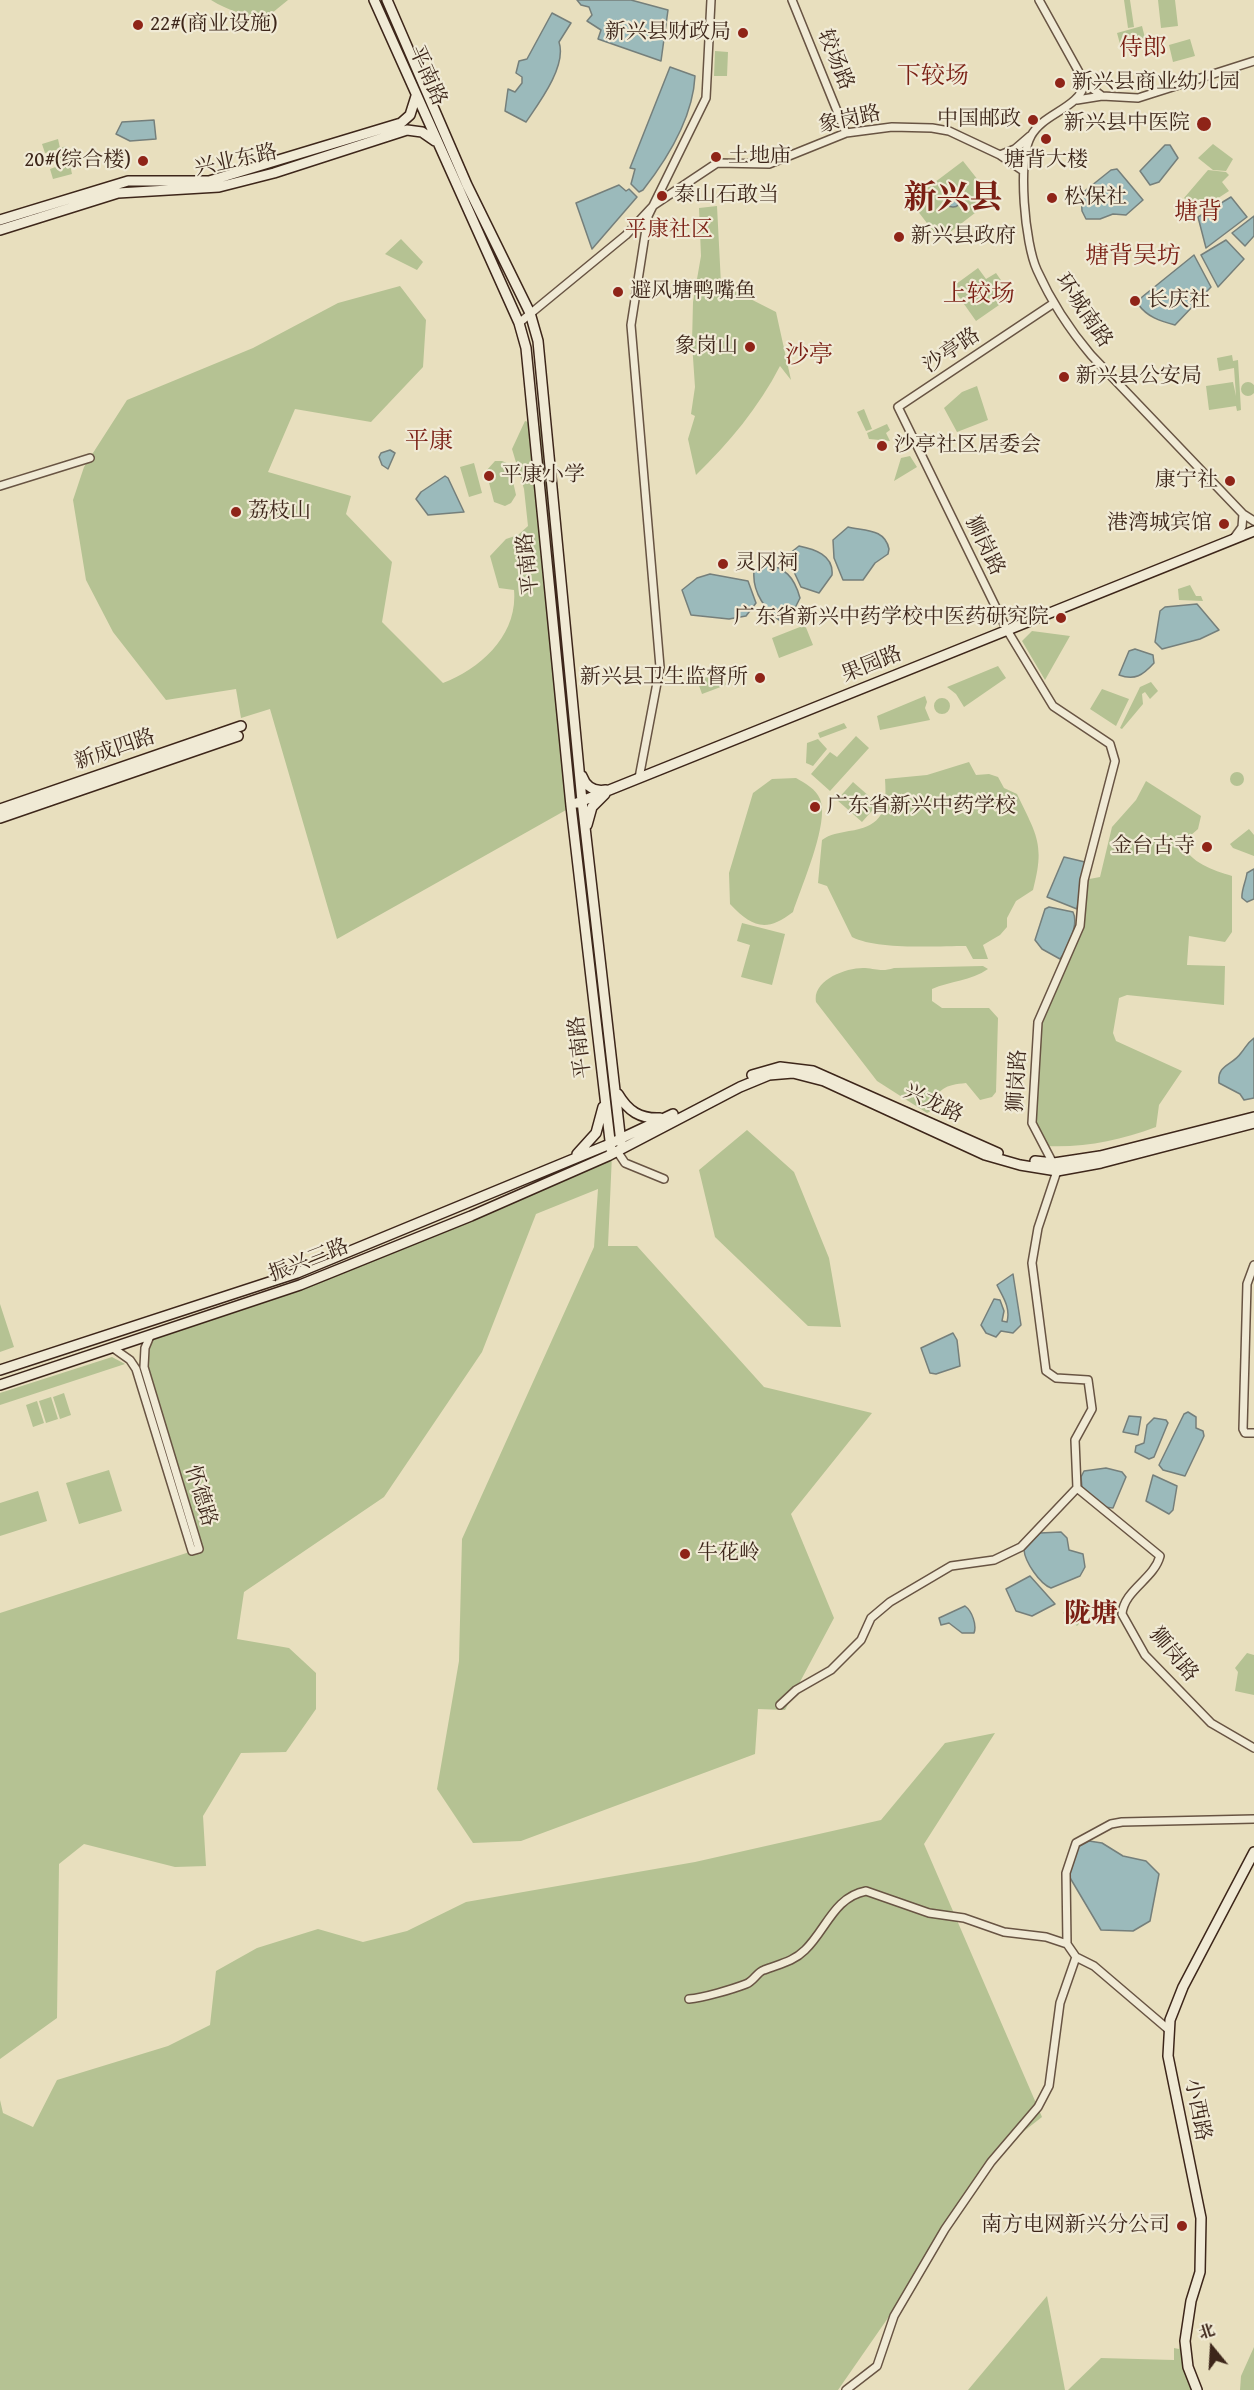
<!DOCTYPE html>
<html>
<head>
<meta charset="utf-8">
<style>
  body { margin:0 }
  #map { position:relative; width:1254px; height:2390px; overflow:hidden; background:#e8dfbe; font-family:"Gentium Book Plus","Noto Serif SC",serif }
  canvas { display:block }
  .north { position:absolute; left:1182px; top:2318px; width:60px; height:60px; -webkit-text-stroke:4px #f0ead5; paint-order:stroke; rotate:342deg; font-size:16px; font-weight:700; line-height:24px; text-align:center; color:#3d261a }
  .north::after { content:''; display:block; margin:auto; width:21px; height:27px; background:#3d261a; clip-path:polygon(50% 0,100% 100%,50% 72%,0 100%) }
</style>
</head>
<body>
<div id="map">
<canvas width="1254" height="2390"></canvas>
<div class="north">北</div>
</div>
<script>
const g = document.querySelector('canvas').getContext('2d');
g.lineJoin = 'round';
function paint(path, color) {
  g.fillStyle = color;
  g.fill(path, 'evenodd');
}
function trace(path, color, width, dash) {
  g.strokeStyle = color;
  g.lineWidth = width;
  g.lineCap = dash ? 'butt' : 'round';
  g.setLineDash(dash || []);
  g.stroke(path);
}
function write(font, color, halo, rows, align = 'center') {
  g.font = font + ' "Gentium Book Plus","Noto Serif SC",serif';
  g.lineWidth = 4.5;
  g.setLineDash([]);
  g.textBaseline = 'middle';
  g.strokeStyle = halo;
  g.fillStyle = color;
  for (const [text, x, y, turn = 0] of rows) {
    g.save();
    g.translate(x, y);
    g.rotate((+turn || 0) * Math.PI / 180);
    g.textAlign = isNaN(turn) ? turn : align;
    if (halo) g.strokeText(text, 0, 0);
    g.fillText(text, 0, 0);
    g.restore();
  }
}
const green = new Path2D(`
  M 211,0 L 288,0 L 261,22 C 244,13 228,11 211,0 Z
  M 1124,0 L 1130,0 L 1134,27 L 1128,28 Z
  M 1158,0 L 1175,0 L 1178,26 L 1161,28 Z
  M 1142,26 L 1145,38 L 1120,44 L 1117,33 Z
  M 1190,39 L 1195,56 L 1173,62 L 1169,45 Z
  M 715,51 L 728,52 L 727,76 L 714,76 Z
  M 58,139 L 60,148 L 66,146 L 72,174 L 53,179 L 50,169 L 61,165 L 56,150 L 45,153 L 42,144 Z
  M 1213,144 L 1233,159 L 1226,171 L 1213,170 L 1198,158 Z
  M 963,161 L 993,199 L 940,240 L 910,201 Z
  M 1208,170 L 1226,172 L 1229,175 L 1222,182 L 1229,191 L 1200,210 L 1184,198 Z
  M 717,206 L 721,284 L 776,312 L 791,380 L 780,366 C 759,407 729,443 696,475 L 688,439 L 695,416 L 691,414 L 695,387 L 692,343 L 693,302 L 701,256 L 699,208 Z
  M 401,239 L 423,262 L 417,270 L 385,254 Z
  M 978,268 L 986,279 L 996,273 L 1012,296 L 976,321 L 952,287 Z
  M 400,286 L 426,320 L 423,367 L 371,422 L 295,409 L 268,472 L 351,496 L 346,514 L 392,562 L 382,622 L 443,683 C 481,668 518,635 514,590 L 499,588 L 490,556 L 506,539 L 518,535 L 528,526 L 524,489 L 512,449 L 525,421 L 546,428 L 582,801 L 337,939 L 270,709 L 241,718 L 236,689 L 166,700 L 113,632 L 86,580 L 73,500 L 84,467 L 127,400 L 253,348 L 338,303 Z
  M 1232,355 L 1233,361 L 1238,360 L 1241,410 L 1237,411 L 1236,406 L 1209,410 L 1206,386 L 1233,382 L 1236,396 L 1234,368 L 1219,371 L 1217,358 Z
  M1241 389a7 7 0 1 1 14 0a7 7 0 1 1-14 0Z
  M 977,386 L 988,420 L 957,432 L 944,408 L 962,392 Z
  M 864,409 L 872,429 L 866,431 L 857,412 Z
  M 887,424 L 890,430 L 886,433 L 890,441 L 869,439 L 867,433 Z
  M 910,456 L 917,467 L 894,481 L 901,458 Z
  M 495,461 L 502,461 L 509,464 L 516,495 L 511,503 L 505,506 L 494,502 L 486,471 Z
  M 474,463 L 482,493 L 469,497 L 460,467 Z
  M 1190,585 L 1196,596 L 1201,596 L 1203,601 L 1179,600 L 1178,589 Z
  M 805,625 L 813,645 L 779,658 L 772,638 Z
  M 1032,631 L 1070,636 L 1045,680 L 1022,641 Z
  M 998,666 L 1006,678 L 964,707 L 956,694 L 947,687 Z
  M 721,671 L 726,685 L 702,694 L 697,680 Z
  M 1151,682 L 1158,691 L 1150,699 L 1145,692 L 1142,694 L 1143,704 L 1122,729 L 1120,728 L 1140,687 Z
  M 1102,689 L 1129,699 L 1116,726 L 1090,709 Z
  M 925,696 L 927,702 L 925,708 L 930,720 L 880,730 L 877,716 Z
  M934 706a8 8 0 1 1 16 0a8 8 0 1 1-16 0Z
  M 844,723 L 847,728 L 820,738 L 818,733 Z
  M 856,736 L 869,748 L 830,791 L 811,774 L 830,752 L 837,757 Z
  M 818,739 L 827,749 L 813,766 L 806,763 L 807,743 Z
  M 969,762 L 976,775 L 989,774 L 998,777 L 1004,788 L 1017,794 C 1037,836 1045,844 1033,890 L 1016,901 L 1007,918 L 1007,927 L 1000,935 L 983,945 L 988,959 L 973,959 L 966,946 C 936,946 877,950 852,937 L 827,886 L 818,883 L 822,840 C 830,834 839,833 849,831 C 884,826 887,809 885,779 L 927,775 Z
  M1230 779a7 7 0 1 1 14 0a7 7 0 1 1-14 0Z
  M 796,778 C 805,783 816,789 820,799 C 830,822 801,887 793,912 C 766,933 752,927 730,904 L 729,873 L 753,793 L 772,779 Z
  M 1146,781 L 1201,816 L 1198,829 L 1182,843 C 1190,863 1213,870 1232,876 L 1232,932 L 1225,942 L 1189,936 L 1187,965 L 1225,966 L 1224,1005 L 1127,995 L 1119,998 L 1113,1033 L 1116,1041 L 1182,1071 L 1159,1105 L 1156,1127 C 1118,1141 1084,1148 1044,1146 L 1032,1123 L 1038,1022 L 1080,926 L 1084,880 L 1100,877 L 1112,827 L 1136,800 Z
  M 853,782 L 878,804 L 862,822 L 837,800 Z
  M 1249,829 L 1254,835 L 1254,856 L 1233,848 L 1230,844 Z
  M 742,923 L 785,934 L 772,985 L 741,977 L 750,945 L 737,941 Z
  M 983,966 L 988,969 C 971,981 950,981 932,989 L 932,1001 L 942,1008 L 989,1008 L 998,1018 L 996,1092 L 992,1097 L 980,1100 L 966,1083 C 946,1085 936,1088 933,1110 L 927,1113 L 877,1081 L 816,1002 C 812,980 847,967 865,968 C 877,969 882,972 894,968 Z
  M 747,1130 L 794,1172 L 829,1258 L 841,1327 L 808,1326 L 715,1237 L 699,1170 Z
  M 612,1154 L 608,1246 L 637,1246 L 764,1387 L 872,1413 L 791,1514 L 834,1618 L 785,1710 L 758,1709 L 755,1754 L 521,1841 L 473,1843 L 437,1789 L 459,1661 L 462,1539 L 594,1247 L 598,1189 L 536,1214 L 482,1352 L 384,1497 L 244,1592 L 237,1639 L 289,1648 L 316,1673 L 316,1709 L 286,1752 L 241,1753 L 203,1816 L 206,1866 L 175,1867 L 84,1844 L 59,1864 L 57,2018 L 0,2059 L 0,1613 L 199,1549 L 144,1367 L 150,1336 L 311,1279 Z
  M 0,1304 L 14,1347 L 0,1352 Z
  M 112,1357 L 125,1364 L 0,1405 L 0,1393 Z
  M 64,1393 L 71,1415 L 60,1419 L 53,1397 Z
  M 51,1397 L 58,1419 L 46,1423 L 39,1401 Z
  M 37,1401 L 44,1423 L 33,1427 L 26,1405 Z
  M 109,1470 L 122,1511 L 79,1524 L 66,1483 Z
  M 38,1491 L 47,1521 L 0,1536 L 0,1503 Z
  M 1069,1606 L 1084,1618 L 1077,1626 L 1063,1613 Z
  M 1247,1653 L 1254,1655 L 1254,1695 L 1235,1691 L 1238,1672 L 1235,1668 Z
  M 995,1733 L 924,1844 L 1042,2117 L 1010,2142 L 838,2390 L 0,2390 L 0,2100 L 3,2113 L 33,2127 L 57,2080 L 168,2046 L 210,2025 L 216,1971 L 257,1948 L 318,1929 L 363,1942 L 407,1931 L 466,1902 L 695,1862 L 881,1820 L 945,1743 Z
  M 1047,2296 L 1065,2390 L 968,2390 Z
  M 1191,2301 L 1185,2341 L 1197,2390 L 1068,2390 L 1101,2358 L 1174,2360 L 1174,2348 L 1179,2349 Z
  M 1254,2347 L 1254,2390 L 1240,2390 L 1241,2376 Z`);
const water = new Path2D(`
  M 577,0 L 631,0 L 668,10 L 661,61 L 598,39 L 601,30 L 587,21 L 592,15 L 589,7 L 581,5 Z
  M 552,13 L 571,23 L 559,42 C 567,66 539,103 526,122 L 505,111 L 508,89 L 515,92 L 522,83 L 522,77 L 516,73 L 519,61 L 527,59 Z
  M 670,67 L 695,76 C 693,117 668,158 643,190 L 639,192 L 631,184 L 635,169 L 630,168 Z
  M 154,120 L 156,139 L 130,141 L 116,134 L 122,122 Z
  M 1165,145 L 1170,145 L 1178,158 L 1159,182 L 1150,185 L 1140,171 Z
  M 1117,169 L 1143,200 L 1126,215 L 1113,214 L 1100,219 L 1086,219 L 1082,211 L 1081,194 L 1111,170 Z
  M 619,185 L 626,191 L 629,189 L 637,197 L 592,249 L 576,203 Z
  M945 199a8 8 0 1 1 16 0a8 8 0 1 1-16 0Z
  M 1231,197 L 1247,217 L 1206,248 L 1198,217 Z
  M 1254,216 L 1254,236 L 1245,246 L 1232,233 Z
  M 1226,240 L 1244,259 L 1218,287 L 1201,255 Z
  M 1194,255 L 1211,287 L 1175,325 C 1160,321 1147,317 1138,304 L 1142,297 Z
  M 390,450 L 395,453 L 388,469 L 382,465 L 379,457 L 381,453 Z
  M 445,476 L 448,478 L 464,512 L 428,515 L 416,499 L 421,492 Z
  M 848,527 C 866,531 885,529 889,549 L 888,554 L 875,563 L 863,580 L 843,580 L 834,558 L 833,540 Z
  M 799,546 C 814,549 834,555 832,575 L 819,593 L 801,587 L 789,561 L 789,554 Z
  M 764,563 C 785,568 794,576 800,598 L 793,612 L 794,623 L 783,623 C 766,611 752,593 754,571 Z
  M 710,574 L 748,581 L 756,603 L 746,616 L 729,619 L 691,615 L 682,590 L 697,578 Z
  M 1197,604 L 1219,630 L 1200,639 L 1162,649 L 1155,642 L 1160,611 L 1165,607 Z
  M 1135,649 L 1153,655 L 1154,663 C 1143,675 1135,681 1119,675 L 1129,651 Z
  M 1064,857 L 1085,862 L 1077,909 L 1047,897 Z
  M 1254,869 L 1254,899 L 1247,902 L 1242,898 C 1241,891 1246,881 1247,873 Z
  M 1049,907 L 1073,912 C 1079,924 1068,949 1060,959 L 1042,949 L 1035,940 L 1045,909 Z
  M 1254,1038 L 1254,1098 L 1244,1100 L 1240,1094 L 1219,1083 C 1217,1064 1232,1066 1241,1053 C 1246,1047 1247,1043 1254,1038 Z
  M 1013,1274 L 1021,1325 L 1013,1333 L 1001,1331 L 996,1337 L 986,1333 L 981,1325 L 994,1299 L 1000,1300 L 1004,1311 L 1002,1321 L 1007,1322 C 1011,1307 1002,1296 997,1285 Z
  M 953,1333 L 957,1340 L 960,1366 L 936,1374 L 930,1373 L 921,1348 Z
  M 1188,1412 L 1196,1417 L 1196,1428 L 1203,1431 L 1204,1436 L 1185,1476 L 1163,1470 L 1159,1465 L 1184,1414 Z
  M 1129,1416 L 1141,1417 L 1138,1435 L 1123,1432 Z
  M 1154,1418 L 1166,1420 L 1168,1423 L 1154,1457 L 1149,1459 L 1135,1452 L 1136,1446 L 1144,1443 L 1147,1425 Z
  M 1106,1468 L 1122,1472 L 1126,1477 L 1113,1508 L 1104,1507 L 1082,1487 L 1081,1477 L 1084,1471 Z
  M 1153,1475 L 1177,1486 L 1173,1510 L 1169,1514 L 1146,1501 Z
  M 1061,1532 L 1067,1538 L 1069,1550 L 1083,1554 L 1085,1567 L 1080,1576 L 1051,1588 C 1040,1584 1025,1562 1024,1550 L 1040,1533 Z
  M 1030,1576 L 1055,1604 L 1032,1616 L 1016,1611 L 1006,1589 Z
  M 965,1606 C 972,1611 977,1625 974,1633 L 962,1633 L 949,1623 L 941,1625 L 939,1618 Z
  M 1089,1841 L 1102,1843 L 1123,1856 L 1146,1861 L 1159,1874 L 1150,1921 L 1133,1931 L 1101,1930 L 1069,1876 L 1074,1849 Z`);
const street = new Path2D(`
  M 792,0 L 846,133
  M 1039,0 L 1085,83 L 1102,96 L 1138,98 L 1254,61
  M 1085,83 C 1079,109 1043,113 1031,136 C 1017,161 1025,244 1037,270 C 1051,301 1069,329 1091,355 L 1243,514 L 1254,521
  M 1077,100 L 1102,96
  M 1000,155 L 1015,149 L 1030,136
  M 1054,303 L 898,407 L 1007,630 L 1053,706 L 1110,744 L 1115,761 L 1084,880 L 1080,926 L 1038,1022 L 1032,1123 L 1057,1171 L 1038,1228 L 1032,1263 L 1046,1371 L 1056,1378 L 1088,1380 L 1092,1409 L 1075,1440 L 1077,1488 L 1160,1556 C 1154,1579 1124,1590 1122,1614 L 1145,1655 L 1211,1723 L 1254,1748
  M 519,323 L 626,235 L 654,205 L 717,163 L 769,164 L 846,133 L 892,127 L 932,128 L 949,131 L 1000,155 L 1022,170
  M 0,486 L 90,458
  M 1234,538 L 1242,527 L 1243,514
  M 639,778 L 660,667 L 631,325 L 648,216 L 706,98 L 711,0
  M 617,1151 L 625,1163 L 664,1179
  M 1254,1265 L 1247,1284 L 1243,1429 L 1245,1433 L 1254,1433
  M 113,1348 L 130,1360 L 136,1369 L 192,1551 L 199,1549 L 144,1367 L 145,1348 L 150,1336
  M 780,1705 L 796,1690 L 831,1670 L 861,1640 L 871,1618 L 890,1602 L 951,1566 L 994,1560 L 1021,1547 L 1077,1488
  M 689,1999 C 703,1998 733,1989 746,1984 C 754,1981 757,1972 764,1970 C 779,1964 793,1962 805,1950 C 826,1930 834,1897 866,1891 L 929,1913 L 964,1918 L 1004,1932 L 1046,1937 L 1067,1944
  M 1169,2030 L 1094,1966 L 1076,1957 L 1067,1944 L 1066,1873 L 1076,1843 L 1111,1824 L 1122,1822 L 1254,1819
  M 846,2390 L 877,2366 L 894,2316 L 945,2229 L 991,2162 L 1038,2107 L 1049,2086 L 1060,2003 L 1076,1957`);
const secondary = new Path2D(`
  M 374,0 L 519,323 L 526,348 L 571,806 L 611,1149
  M 387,0 L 467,185 L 530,313 L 538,341 L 582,801 L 621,1143
  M 0,220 L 128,181 L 209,181 L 401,123 L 410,115 L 416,96
  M 0,230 L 118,193 L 219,187 L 274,173 L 407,130 L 422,132 L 435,141
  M 582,776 C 586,787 595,792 606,790
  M 577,803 L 1254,531
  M 0,809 L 241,726
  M 0,818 L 238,736
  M 587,825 L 592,807 L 605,794
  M 752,1075 L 780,1067 L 813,1071 L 998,1153
  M 618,1094 C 628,1111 640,1119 660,1118
  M 577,1154 L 596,1133 L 603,1107
  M 1035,1161 L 1054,1163 L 1100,1156 L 1254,1117
  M 0,1370 L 297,1273 L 605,1146 L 673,1114
  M 0,1385 L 300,1285 L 471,1216 L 608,1156 L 740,1087 L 769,1075 L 793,1073 L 824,1081 L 985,1155 L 1020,1165 L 1057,1171 L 1101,1163 L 1254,1123
  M 1197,2390 L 1188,2367 L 1185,2341 L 1191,2301 L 1200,2272 L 1201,2218 L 1168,2056 L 1170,2020 L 1183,1987 L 1254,1852`);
const markers = [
  [138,25,6,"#8f2418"],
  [743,33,6,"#8f2418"],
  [1060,83,6,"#8f2418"],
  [1033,120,6,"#8f2418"],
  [1204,124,8,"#8f2418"],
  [1046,139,6,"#8f2418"],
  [716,157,6,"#8f2418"],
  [143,161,6,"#8f2418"],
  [662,196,6,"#8f2418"],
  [1052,198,6,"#8f2418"],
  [899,237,6,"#8f2418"],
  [618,292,6,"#8f2418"],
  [1135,301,6,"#8f2418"],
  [750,347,6,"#8f2418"],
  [1064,377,6,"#8f2418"],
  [882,446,6,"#8f2418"],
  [489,476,6,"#8f2418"],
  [1230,481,6,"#8f2418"],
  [236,512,6,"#8f2418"],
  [1224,524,6,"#8f2418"],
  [723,564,6,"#8f2418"],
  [1061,618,6,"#8f2418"],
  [760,678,6,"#8f2418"],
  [815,807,6,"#8f2418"],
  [1207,847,6,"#8f2418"],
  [685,1554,6,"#8f2418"],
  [1182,2226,6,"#8f2418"]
];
const poiNames = [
  ["22#(商业设施)",150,25],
  ["新兴县财政局",731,33,"right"],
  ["新兴县商业幼儿园",1072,83],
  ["中国邮政",1021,120,"right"],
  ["新兴县中医院",1190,124,"right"],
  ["土地庙",728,157],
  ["20#(综合楼)",131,161,"right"],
  ["塘背大楼",1046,161,"center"],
  ["泰山石敢当",674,196],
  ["松保社",1064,198],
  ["新兴县政府",911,237],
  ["避风塘鸭嘴鱼",630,292],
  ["长庆社",1147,301],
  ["象岗山",738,347,"right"],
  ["新兴县公安局",1076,377],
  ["沙亭社区居委会",894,446],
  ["平康小学",501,476],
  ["康宁社",1218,481,"right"],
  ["荔枝山",248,512],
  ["港湾城宾馆",1212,524,"right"],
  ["灵冈祠",735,564],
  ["广东省新兴中药学校中医药研究院",1049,618,"right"],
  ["新兴县卫生监督所",748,678,"right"],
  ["广东省新兴中药学校",827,807],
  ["金台古寺",1195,847,"right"],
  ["牛花岭",697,1554],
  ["南方电网新兴分公司",1170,2226,"right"]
];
const streetNames = [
  ["较场路",835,60,68],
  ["平南路",427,76,66],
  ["象岗路",850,120,-12],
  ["兴业东路",236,161,-12],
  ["环城南路",1083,311,56],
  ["沙亭路",952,351,-34],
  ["狮岗路",984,546,64],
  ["平南路",529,564,-96],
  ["果园路",872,665,-22],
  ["新成四路",115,750,-19],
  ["平南路",581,1047,-97],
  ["狮岗路",1018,1081,-87],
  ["兴龙路",933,1104,25],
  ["振兴三路",309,1261,-21],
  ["怀德路",200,1496,73],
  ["狮岗路",1173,1655,50],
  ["小西路",1197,2110,79]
];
const neighbourhoodNames = [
  ["平康社区",669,230]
];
const quarterNames = [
  ["侍郎",1143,49],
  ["下较场",933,77],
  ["塘背",1198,213],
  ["塘背吴坊",1133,257],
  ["上较场",979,295],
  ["沙亭",809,356],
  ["平康",429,442]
];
const districtNames = [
  ["陇塘",1091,1615]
];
const townNames = [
  ["新兴县",953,200]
];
paint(green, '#b5c293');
paint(water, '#9bbabb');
trace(water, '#757f7b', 1.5);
trace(street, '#685443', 10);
trace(secondary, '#3d261a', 12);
trace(street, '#f0ead5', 7);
trace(secondary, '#f0ead5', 9);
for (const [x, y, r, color] of markers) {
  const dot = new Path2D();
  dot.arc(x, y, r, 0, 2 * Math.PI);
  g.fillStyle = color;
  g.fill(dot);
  trace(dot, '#f0ead5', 2);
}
write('21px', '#3d261a', '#f0ead5', poiNames, 'left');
write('21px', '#3d261a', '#f0ead5', streetNames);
write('22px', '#7a1f14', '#f0ead5', neighbourhoodNames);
write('24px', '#7a1f14', '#f0ead5', quarterNames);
write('bold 27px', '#7a1f14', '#f0ead5', districtNames);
write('bold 33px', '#7a1f14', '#f0ead5', townNames);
</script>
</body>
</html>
